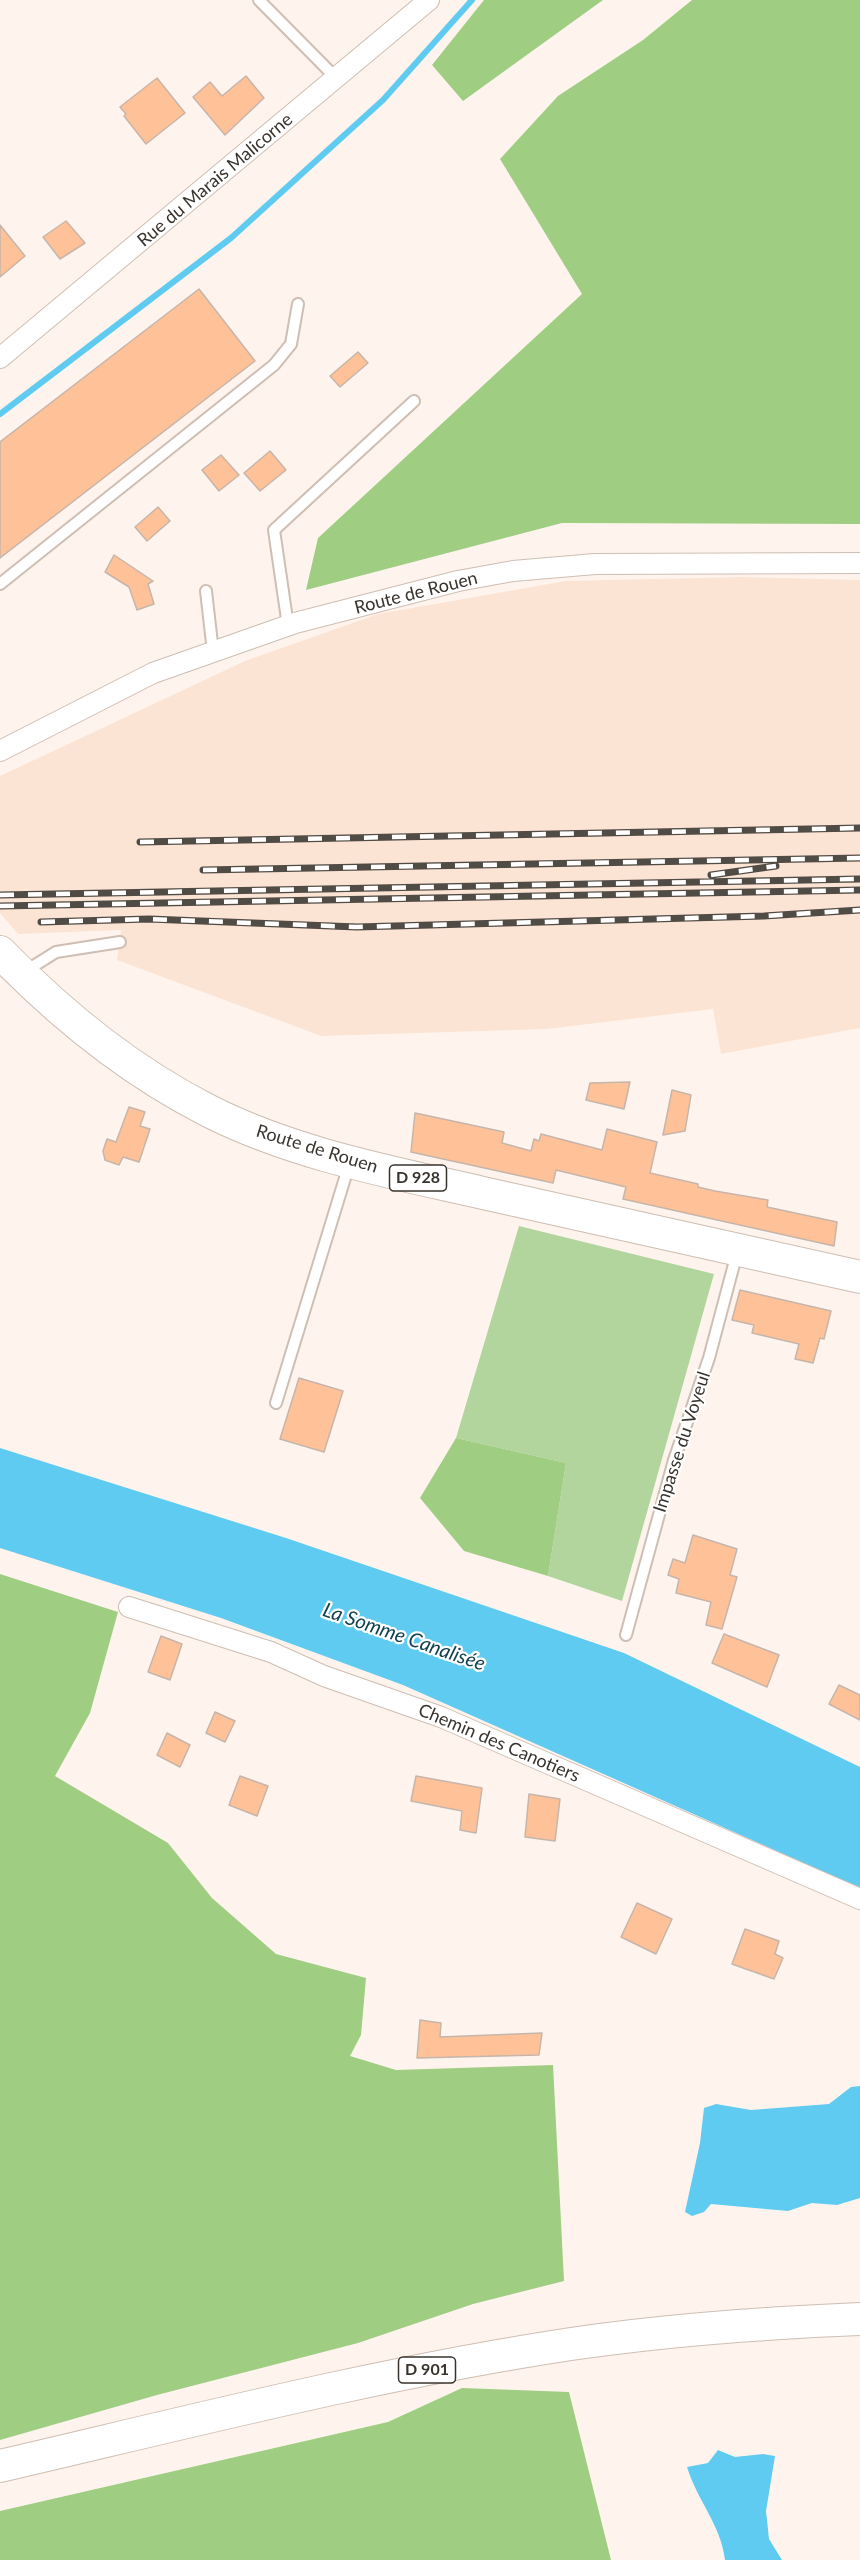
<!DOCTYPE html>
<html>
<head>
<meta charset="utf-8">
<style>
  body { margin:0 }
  canvas { display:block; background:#fef4ed }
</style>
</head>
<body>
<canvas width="860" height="2560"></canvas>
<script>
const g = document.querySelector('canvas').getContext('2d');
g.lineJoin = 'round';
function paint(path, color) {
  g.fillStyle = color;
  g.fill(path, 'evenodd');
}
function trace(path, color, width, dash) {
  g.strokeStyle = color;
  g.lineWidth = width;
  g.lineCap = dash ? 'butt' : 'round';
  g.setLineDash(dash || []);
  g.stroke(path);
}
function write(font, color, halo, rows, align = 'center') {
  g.font = font + ' Lato,sans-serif';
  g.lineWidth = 4.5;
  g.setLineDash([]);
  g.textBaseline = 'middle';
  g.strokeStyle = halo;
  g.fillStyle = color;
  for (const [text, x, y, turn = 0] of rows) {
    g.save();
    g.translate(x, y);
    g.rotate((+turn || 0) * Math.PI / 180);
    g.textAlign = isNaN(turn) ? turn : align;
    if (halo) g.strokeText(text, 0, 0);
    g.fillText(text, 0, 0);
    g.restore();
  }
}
const built = new Path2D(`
  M 743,577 L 860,580 L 860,1028 L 721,1054 L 713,1009 L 547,1029 L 321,1036 L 117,960 L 121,930 L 18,934 L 0,913 L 0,776 L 245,661 L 378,614 L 566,581 Z`);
const green = new Path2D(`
  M 519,1226 L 714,1274 L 622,1601 L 548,1576 L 566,1463 L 456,1438 Z`);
const forest = new Path2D(`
  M 484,0 L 603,0 L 463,101 L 432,65 Z
  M 692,0 L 860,0 L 860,524 L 562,523 L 306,590 L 318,538 L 582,294 L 500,159 L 558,96 L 643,40 Z
  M 456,1438 L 566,1463 L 548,1576 L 464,1551 L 420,1498 Z
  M 0,1574 L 118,1612 L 90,1713 L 55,1776 L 168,1843 L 212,1898 L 276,1954 L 366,1978 L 361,2035 L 350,2056 L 396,2070 L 553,2065 L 564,2281 L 473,2304 L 358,2343 L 157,2395 L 0,2440 Z
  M 462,2388 L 569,2392 L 611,2560 L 0,2560 L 0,2511 L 388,2422 Z`);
const water = new Path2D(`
  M 0,1448 L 286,1538 L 624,1653 L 860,1767 L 860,1888 L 403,1685 L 221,1618 L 0,1548 Z
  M 860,2086 L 860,2198 L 837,2205 L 812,2203 L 788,2211 L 711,2204 L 704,2212 L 692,2216 L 685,2212 L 700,2143 L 704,2108 L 716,2104 L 751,2110 L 829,2104 L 851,2087 Z
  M 718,2450 L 735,2457 L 763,2454 L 775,2456 L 766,2511 L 769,2539 L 782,2560 L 725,2560 C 721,2525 697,2500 687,2467 L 708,2463 Z`);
const stream = new Path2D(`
  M 0,414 L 231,238 L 383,100 L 472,0`);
const building = new Path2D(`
  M 246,76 L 264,98 L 225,135 L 193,97 L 210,82 L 222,96 Z
  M 157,78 L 185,113 L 146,144 L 124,116 L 126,114 L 120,107 Z
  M 66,221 L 85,243 L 60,259 L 43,237 Z
  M 0,225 L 25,256 L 0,277 Z
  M 199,289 L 255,361 L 0,558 L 0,442 Z
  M 358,352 L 368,363 L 340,387 L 330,376 Z
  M 270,451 L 286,470 L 260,491 L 244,473 Z
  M 221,455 L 239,475 L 219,491 L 202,470 Z
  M 158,507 L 170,521 L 147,541 L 135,527 Z
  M 114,555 L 153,581 L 148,584 L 154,604 L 137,610 L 129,587 L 105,572 Z
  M 630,1082 L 624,1109 L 586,1100 L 590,1083 Z
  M 672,1090 L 691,1095 L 685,1131 L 663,1135 Z
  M 129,1107 L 145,1112 L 140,1126 L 150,1129 L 139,1162 L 123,1157 L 119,1165 L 105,1160 L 103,1151 L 107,1139 L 116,1142 Z
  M 415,1113 L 504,1132 L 502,1143 L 531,1151 L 534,1139 L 539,1141 L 541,1134 L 602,1150 L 607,1129 L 657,1142 L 650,1173 L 698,1184 L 698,1187 L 715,1191 L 768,1200 L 767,1207 L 837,1222 L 834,1246 L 623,1199 L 626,1187 L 556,1170 L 553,1183 L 411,1152 Z
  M 740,1290 L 831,1311 L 824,1339 L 820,1338 L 813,1363 L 795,1359 L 799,1344 L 752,1333 L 754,1325 L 732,1320 Z
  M 299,1378 L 343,1391 L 324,1452 L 280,1439 Z
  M 693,1535 L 737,1549 L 730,1575 L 737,1577 L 722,1629 L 706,1625 L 711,1602 L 676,1593 L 679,1579 L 668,1575 L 673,1559 L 685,1563 Z
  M 724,1634 L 779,1655 L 767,1687 L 712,1663 Z
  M 161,1636 L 182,1644 L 170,1680 L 148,1672 Z
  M 839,1685 L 860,1695 L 860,1720 L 829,1704 Z
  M 215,1712 L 235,1721 L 225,1742 L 206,1733 Z
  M 167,1733 L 190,1745 L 180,1767 L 157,1755 Z
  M 240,1776 L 268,1786 L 257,1816 L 229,1805 Z
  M 416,1776 L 482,1788 L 476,1833 L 460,1830 L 462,1811 L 411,1801 Z
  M 529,1794 L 560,1799 L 555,1841 L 525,1837 Z
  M 637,1903 L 672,1919 L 656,1954 L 621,1937 Z
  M 745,1929 L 779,1941 L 775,1954 L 783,1958 L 774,1979 L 732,1964 Z
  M 420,2020 L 441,2023 L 440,2037 L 542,2033 L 539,2055 L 417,2058 Z`);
const service = new Path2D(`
  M 259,0 L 337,79
  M 0,584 L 274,365 L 291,344 L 298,304
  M 206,591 L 213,652
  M 288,626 L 274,530 L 414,401
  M 24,972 L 56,952 L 120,942
  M 276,1403 L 349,1165
  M 626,1635 L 674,1460 L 709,1358 L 737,1253`);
const minor = new Path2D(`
  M 0,358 L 429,0
  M 0,751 L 153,673 L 295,623 L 458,581 L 513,571 L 595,564 L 860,563
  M 129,1607 L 271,1652 L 324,1676 L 441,1717 L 860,1899`);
const primary = new Path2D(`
  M 0,952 C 62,1016 130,1071 209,1111 C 294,1154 391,1172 483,1193 C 609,1221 734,1249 860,1277
  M 0,2466 C 189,2422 379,2373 571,2344 C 667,2330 763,2323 860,2319`);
const rail = new Path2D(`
  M 140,842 L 860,828
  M 203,870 L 860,858
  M 711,875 L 776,866
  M 0,895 L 860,879
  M 0,906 L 860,890
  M 41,922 L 149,919 L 357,927 L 764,916 L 860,910`);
const shields = [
  [418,1178,57],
  [427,2370,57]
];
const shieldNames = [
  ["D 928",418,1178],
  ["D 901",427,2370]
];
const streetNames = [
  ["Rue du Marais Malicorne",215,180,-40],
  ["Route de Rouen",416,593,-14],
  ["Route de Rouen",317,1149,17],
  ["Impasse du Voyeul",682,1442,-72],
  ["Chemin des Canotiers",499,1743,23]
];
const waterNames = [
  ["La Somme Canalisée",404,1637,19]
];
paint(built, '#fce4d4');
paint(green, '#b1d59c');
paint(forest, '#9fcd82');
paint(water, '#5fcbf1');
trace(stream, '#5fcbf1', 6);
paint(building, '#ffc298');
trace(building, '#c6b5aa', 1.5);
trace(service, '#cebeb3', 14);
trace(minor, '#cebeb3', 22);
trace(primary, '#cebeb3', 34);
trace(service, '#fff', 10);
trace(minor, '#fff', 20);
trace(primary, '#fff', 32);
trace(rail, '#514b45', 7);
trace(rail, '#fff', 4.5, [14]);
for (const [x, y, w] of shields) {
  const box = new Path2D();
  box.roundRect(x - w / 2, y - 13, w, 26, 4.5);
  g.fillStyle = '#fff';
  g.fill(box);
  trace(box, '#39332e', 1.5);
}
write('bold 16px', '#39332e', null, shieldNames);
write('18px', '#39332e', '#fff', streetNames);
write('italic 20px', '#124252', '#fff', waterNames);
</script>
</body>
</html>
